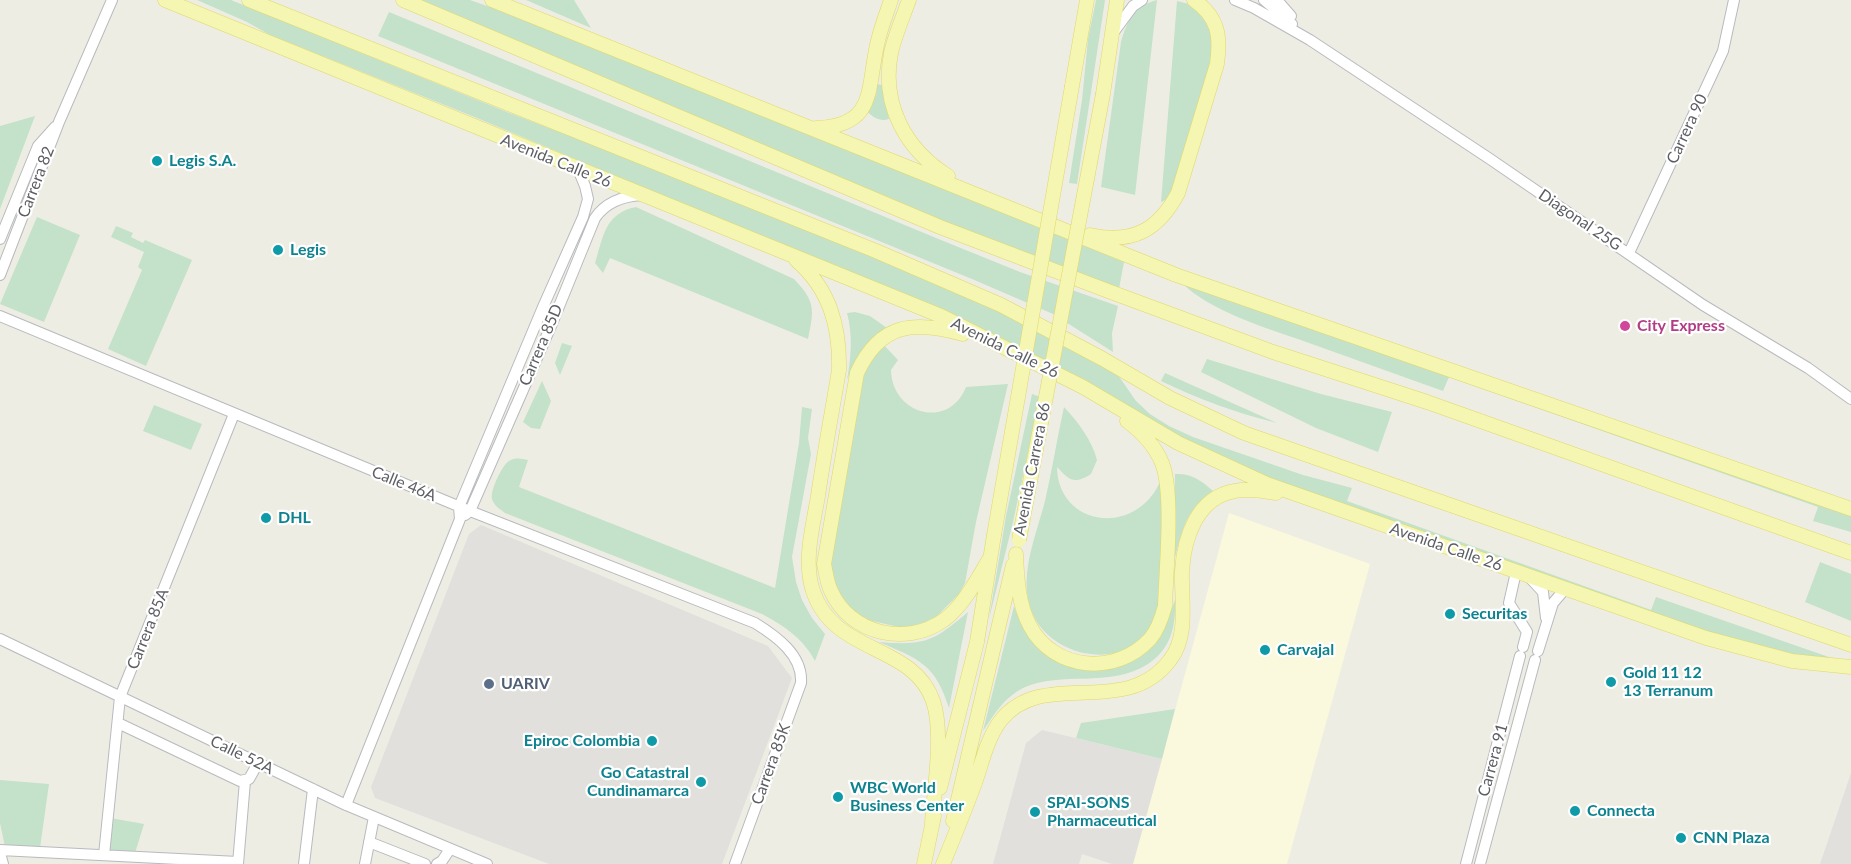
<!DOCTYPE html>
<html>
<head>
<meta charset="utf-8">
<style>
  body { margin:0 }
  canvas { display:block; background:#edede4 }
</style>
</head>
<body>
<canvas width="1851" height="864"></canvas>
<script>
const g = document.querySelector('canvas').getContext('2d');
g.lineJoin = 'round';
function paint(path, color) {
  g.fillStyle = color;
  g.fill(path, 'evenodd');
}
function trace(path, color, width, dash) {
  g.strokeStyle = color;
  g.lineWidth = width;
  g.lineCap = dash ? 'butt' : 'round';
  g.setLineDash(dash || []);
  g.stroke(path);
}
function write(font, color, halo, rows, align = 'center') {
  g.font = font + ' Lato,sans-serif';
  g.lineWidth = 4.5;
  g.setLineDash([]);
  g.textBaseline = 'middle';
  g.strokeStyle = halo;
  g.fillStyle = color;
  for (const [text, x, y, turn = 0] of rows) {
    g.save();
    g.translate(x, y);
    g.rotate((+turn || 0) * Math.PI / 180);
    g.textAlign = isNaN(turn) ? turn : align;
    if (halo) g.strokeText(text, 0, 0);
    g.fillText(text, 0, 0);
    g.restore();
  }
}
const commercial = new Path2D(`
  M 1229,513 L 1370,564 L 1287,864 L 1133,864 Z`);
const industrial = new Path2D(`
  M 481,525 L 768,646 L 792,678 L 722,864 L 549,864 L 375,798 L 371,787 L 469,534 Z
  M 1042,730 L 1162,759 L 1133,864 L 1112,864 L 1082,854 L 1079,864 L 993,864 L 1026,743 Z
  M 1851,773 L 1851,864 L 1820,864 Z`);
const green = new Path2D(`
  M 197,0 L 231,0 L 507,112 L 698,185 L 967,296 L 1021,320 L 1118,375 L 1136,401 L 1150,414 L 1169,426 L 1193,437 L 1303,475 L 1352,488 L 1347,501 L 1651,610 L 1656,597 L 1849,664 L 1790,655 L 1725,639 L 1267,479 L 1187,442 L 1079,377 L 970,324 L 477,118 L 270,35 L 247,22 Z
  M 416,0 L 470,0 L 544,26 L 1124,262 L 1119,289 L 1023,255 Z
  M 526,0 L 574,0 L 591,28 Z
  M 1096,0 L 1105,0 L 1077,184 L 1069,183 L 1082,100 L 1088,39 Z
  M 1157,0 L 1135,195 L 1101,187 L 1121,42 C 1127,21 1134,6 1157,0 Z
  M 1177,1 L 1193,5 L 1200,11 L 1212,31 L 1213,64 L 1170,198 L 1161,202 Z
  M 389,12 L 941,240 L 1020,272 L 1118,306 L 1112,333 L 1113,352 L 1053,314 L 972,279 L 378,36 Z
  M 877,84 L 882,85 L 889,119 C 881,122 873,118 867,111 L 876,95 Z
  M 35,116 L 0,209 L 0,126 Z
  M 636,207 L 794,279 C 816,302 814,310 808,339 L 610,258 L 603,273 L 595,263 C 603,237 605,213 636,207 Z
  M 37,217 L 80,235 L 44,322 L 0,304 Z
  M 116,226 L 133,233 L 131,237 L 143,243 L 145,240 L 192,260 L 146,366 L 108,349 L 142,270 L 138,267 L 144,252 L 111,237 Z
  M 1181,282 L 1851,513 L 1851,532 L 1813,521 L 1818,507 L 1449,377 L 1443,391 C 1398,375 1354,359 1309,343 C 1270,329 1210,312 1181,282 Z
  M 855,312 L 870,316 L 887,328 C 865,340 856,358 847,380 C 851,358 853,335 847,313 Z
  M 562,343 L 572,346 L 560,375 L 555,363 Z
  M 882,343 L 898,360 L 891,370 C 892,415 949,430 966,387 L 1008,384 L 976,522 L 965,583 L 959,594 L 936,617 L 918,625 L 903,628 L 868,620 L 847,606 L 834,587 L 829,557 L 859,379 Z
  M 1207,359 L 1321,394 L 1392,412 L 1378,452 L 1316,428 L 1201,372 Z
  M 1165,373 L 1277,423 C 1236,413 1198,399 1161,381 Z
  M 542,381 L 551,401 L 540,429 L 531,428 L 523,422 Z
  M 1032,394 L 1040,397 L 1013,522 L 989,619 L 1006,516 Z
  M 154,405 L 202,424 L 191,450 L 143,431 Z
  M 802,407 L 812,409 L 808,438 L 811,454 L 792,557 L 796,582 L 802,600 L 812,618 L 825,634 L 815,661 C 803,638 784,626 762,614 L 505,513 C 500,509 494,506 492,499 C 490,491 502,465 509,461 C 516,457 522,459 528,460 L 519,487 L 775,588 L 799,443 Z
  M 1064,407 C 1078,422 1092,440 1097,460 L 1091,474 C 1074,485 1069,480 1057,467 C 1058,526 1133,537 1159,484 L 1163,483 C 1163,511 1163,538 1162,565 C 1162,577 1164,591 1161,602 C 1159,610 1155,620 1150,627 C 1120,677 1037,654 1028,599 C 1022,567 1037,532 1045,501 C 1052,470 1057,439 1064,407 Z
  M 1175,474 C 1191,473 1201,480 1213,491 C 1185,511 1182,530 1174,562 Z
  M 1820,562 L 1851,574 L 1851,621 L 1805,602 Z
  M 1175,600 C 1176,626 1171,649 1148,664 C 1108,689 1063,670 1023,688 C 1005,697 994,714 983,731 L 1014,606 C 1028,644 1040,649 1074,667 L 1152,644 L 1164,630 Z
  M 968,612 L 949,708 C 935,664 919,659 879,642 C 925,646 934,641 968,612 Z
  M 1175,709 L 1162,759 L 1076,738 L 1081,723 Z
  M 0,780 L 49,784 L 40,848 L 5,847 L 0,823 Z
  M 105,817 L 144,824 L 135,853 L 101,851 Z`);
const minor = new Path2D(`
  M 1235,0 L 1254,8 L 1310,40 L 1490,159 L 1703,305 L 1808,368 L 1851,399
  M 1264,0 L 1292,24
  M 1277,0 L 1291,16
  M 1113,33 L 1133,6 L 1142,0
  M 0,239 L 38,146 L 55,127
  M 1629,253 L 1723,51 L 1734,0
  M 0,275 L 59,122 L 112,0
  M 0,316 L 470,511 L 755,623 C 776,636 803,655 801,683 L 735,864
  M 465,515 L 470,511 L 551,326 L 595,218 C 606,202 623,196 642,195
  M 1516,572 L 1509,603 L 1527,632 L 1523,647
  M 1531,579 L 1543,592 L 1546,618
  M 0,639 L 346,805 L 487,864
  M 1538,651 L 1553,603 L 1565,589
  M 118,723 L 240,781 L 249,779 L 258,763
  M 346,805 L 460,519 L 459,507 L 543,307 L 583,217 L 588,199 L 585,186 L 578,169
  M 369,842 L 425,864
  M 0,850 L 238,862
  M 0,853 L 3,864
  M 104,855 L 120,697 L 234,414
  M 238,864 L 245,781
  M 304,864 L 313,789
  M 365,864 L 374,817
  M 437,864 L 442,861 L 450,849
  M 1466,864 L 1520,656
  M 1480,864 L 1535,660`);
const major = new Path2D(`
  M 165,0 L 941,316 L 1083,387 L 1178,443 L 1267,484 L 1706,638 L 1792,661 L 1851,667
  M 249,0 L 876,251 L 1001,305 L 1103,359 L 1170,398 L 1244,433 L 1851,645
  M 403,0 L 940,227 L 1108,291 L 1273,352 L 1427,402 L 1851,553
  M 492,0 L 1176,275 L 1851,509
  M 909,0 C 903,17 895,35 891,53 C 881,104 905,149 948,176
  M 1072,86 L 1087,0
  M 1103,94 L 1117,0
  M 816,128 C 876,126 867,90 877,45 C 880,30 886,15 891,0
  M 1090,235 C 1132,244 1158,231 1178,193 L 1217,64 C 1221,35 1218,17 1194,0
  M 796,260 C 830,289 840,327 839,370 C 832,412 824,454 818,496 C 813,526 803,561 813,591 C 834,655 913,643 933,701 C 944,732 934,790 932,823
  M 963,334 C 914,320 880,323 857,373 L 824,564 C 826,573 827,583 831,591 C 850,634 906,647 944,620 C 964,605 977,579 990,558
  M 1016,554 C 1017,577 1018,604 1030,626 C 1054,671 1116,676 1150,639 C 1158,630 1162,617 1165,606 C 1166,571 1174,493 1162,463 C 1155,446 1142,432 1127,421
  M 940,788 L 977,642 L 994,535
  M 953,821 L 1013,565
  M 924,864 L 934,816
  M 943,864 C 954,837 965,810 975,783 C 982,763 987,738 1001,720 C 1044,667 1125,720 1170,660 C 1189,636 1181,600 1182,571 C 1184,538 1197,497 1235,491 C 1249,488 1263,491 1276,493`);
const majorBridge = new Path2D(`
  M 994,535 L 1072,86
  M 1019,540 L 1103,94`);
const markers = [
  [157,161,6,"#0f9aa8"],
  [278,250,6,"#0f9aa8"],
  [1625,326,6,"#d1479c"],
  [266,518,6,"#0f9aa8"],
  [1450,614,6,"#0f9aa8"],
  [1265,650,6,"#0f9aa8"],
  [1611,682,6,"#0f9aa8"],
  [489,684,6,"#5c6f8a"],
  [652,741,6,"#0f9aa8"],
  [701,782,6,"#0f9aa8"],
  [838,797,6,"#0f9aa8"],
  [1575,811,6,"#0f9aa8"],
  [1035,812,6,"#0f9aa8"],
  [1681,838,6,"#0f9aa8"]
];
const streetNames = [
  ["Carrera 90",1687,129,-65],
  ["Avenida Calle 26",556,161,22],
  ["Carrera 82",36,182,-69],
  ["Diagonal 25G",1580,220,34],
  ["Carrera 85D",541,345,-67],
  ["Avenida Calle 26",1005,348,26],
  ["Avenida Carrera 86",1032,469,-79],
  ["Calle 46A",404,484,22],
  ["Avenida Calle 26",1446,547,19],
  ["Carrera 85A",148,629,-68],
  ["Calle 52A",242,755,26],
  ["Carrera 91",1493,760,-75],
  ["Carrera 85K",771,764,-70]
];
const cultureNames = [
  ["Legis S.A.",169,161],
  ["Legis",290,250],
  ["DHL",278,518],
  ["Securitas",1462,614],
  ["Carvajal",1277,650],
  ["Gold 11 12",1623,673],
  ["13 Terranum",1623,691],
  ["Epiroc Colombia",640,741,"right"],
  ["Go Catastral",689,773,"right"],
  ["Cundinamarca",689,791,"right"],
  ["WBC World",850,788],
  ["Business Center",850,806],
  ["SPAI-SONS",1047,803],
  ["Pharmaceutical",1047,821],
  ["Connecta",1587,811],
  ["CNN Plaza",1693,838]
];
const hotelNames = [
  ["City Express",1637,326]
];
const serviceNames = [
  ["UARIV",501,684]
];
paint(commercial, '#faf9dd');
paint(industrial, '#e1e0dc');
paint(green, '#c4e2ca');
trace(minor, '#b9babf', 12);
trace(major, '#e2d769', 15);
trace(minor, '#fff', 10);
trace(major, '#f4f6b1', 14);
trace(majorBridge, '#e2d769', 15, []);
trace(majorBridge, '#f4f6b1', 14);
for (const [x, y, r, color] of markers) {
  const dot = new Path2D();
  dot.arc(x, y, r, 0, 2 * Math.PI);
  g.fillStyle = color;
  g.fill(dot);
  trace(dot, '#fff', 2);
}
write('16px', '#5c5e63', '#fff', streetNames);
write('bold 16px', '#0d838f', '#fff', cultureNames, 'left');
write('bold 16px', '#b23c85', '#fff', hotelNames, 'left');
write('bold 16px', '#4e5e75', '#fff', serviceNames, 'left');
</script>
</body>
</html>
